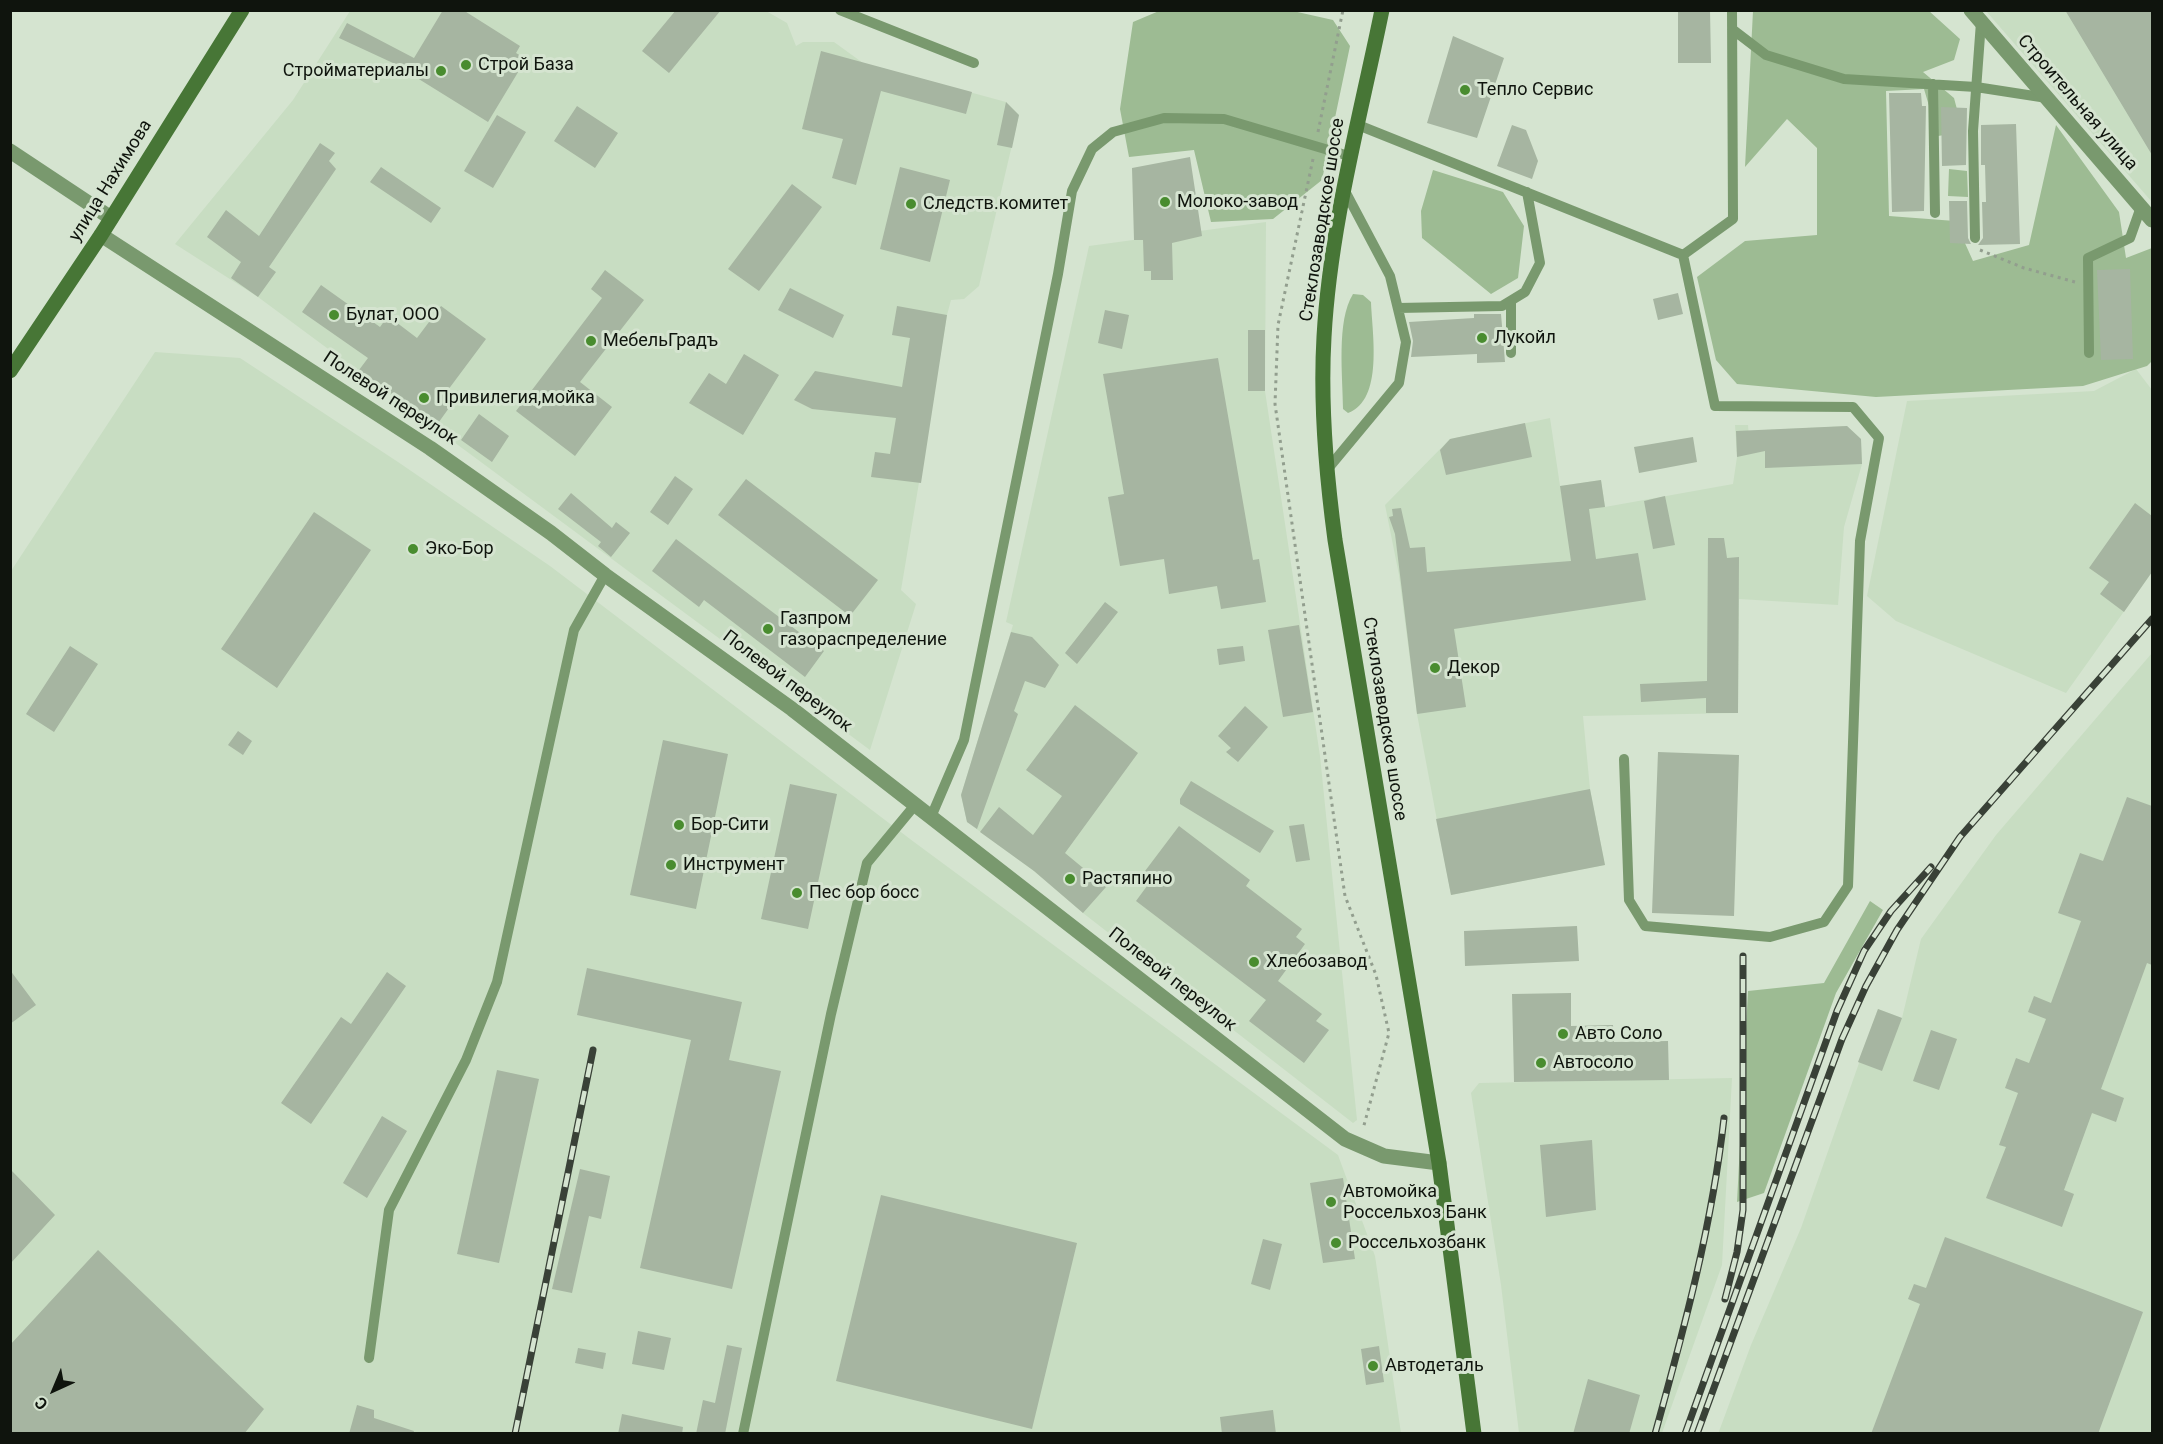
<!DOCTYPE html>
<html>
<head>
<meta charset="utf-8">
<style>
  body { margin:0 }
  #map { position:relative; width:2163px; height:1444px; overflow:hidden; background:#d5e4d0; font-family:Roboto,sans-serif }
  canvas { display:block }
  .frame { position:absolute; inset:0; border:12px solid #0f140d; pointer-events:none }
  .north { position:absolute; left:24px; top:1360px; width:60px; height:60px; -webkit-text-stroke:4px #d5e4d0; paint-order:stroke; rotate:224deg; font-size:16px; font-weight:700; line-height:24px; text-align:center; color:#0f140d }
  .north::after { content:''; display:block; margin:auto; width:21px; height:27px; background:#0f140d; clip-path:polygon(50% 0,100% 100%,50% 72%,0 100%) }
</style>
</head>
<body>
<div id="map">
<canvas width="2163" height="1444"></canvas>
<div class="frame"></div>
<div class="north">С</div>
</div>
<script>
const g = document.querySelector('canvas').getContext('2d');
g.lineJoin = 'round';
function paint(path, color) {
  g.fillStyle = color;
  g.fill(path, 'evenodd');
}
function trace(path, color, width, dash) {
  g.strokeStyle = color;
  g.lineWidth = width;
  g.lineCap = dash ? 'butt' : 'round';
  g.setLineDash(dash || []);
  g.stroke(path);
}
function write(font, color, halo, rows, align = 'center') {
  g.font = font + ' Roboto,sans-serif';
  g.lineWidth = 6;
  g.setLineDash([]);
  g.textBaseline = 'middle';
  g.strokeStyle = halo;
  g.fillStyle = color;
  for (const [text, x, y, turn = 0] of rows) {
    g.save();
    g.translate(x, y);
    g.rotate((+turn || 0) * Math.PI / 180);
    g.textAlign = isNaN(turn) ? turn : align;
    if (halo) g.strokeText(text, 0, 0);
    g.fillText(text, 0, 0);
    g.restore();
  }
}
const built = new Path2D(`
  M 350,11 L 766,11 L 787,23 L 796,46 L 803,42 L 834,42 L 863,63 L 1006,102 L 1019,115 L 979,286 L 964,299 L 951,300 L 947,315 L 901,590 L 916,604 L 870,750 L 258,297 L 175,244 L 293,100 Z
  M 1986,11 L 2152,11 L 2152,202 Z
  M 1266,222 L 1265,391 L 1320,756 L 1357,1120 L 1353,1123 L 1083,913 L 1034,871 L 967,822 L 961,795 L 1013,625 L 1006,622 L 1089,246 Z
  M 155,352 L 240,358 L 398,462 L 550,566 L 914,842 L 1338,1155 L 1375,1256 L 1401,1433 L 11,1434 L 11,571 Z
  M 2136,369 L 2152,390 L 2152,572 L 2066,693 L 1896,621 L 1867,596 L 1907,401 L 2094,391 Z
  M 1550,418 L 1560,486 L 1601,480 L 1605,507 L 1733,484 L 1737,457 L 1735,425 L 1748,425 L 1749,438 L 1764,438 L 1764,430 L 1847,426 L 1861,439 L 1862,464 L 1844,527 L 1838,605 L 1739,599 L 1738,713 L 1583,716 L 1590,789 L 1605,865 L 1451,895 L 1417,714 L 1399,575 L 1385,505 L 1450,439 Z
  M 2152,653 L 2152,1433 L 1718,1434 L 1751,1345 L 1801,1228 L 1878,1009 L 1902,1018 L 1921,939 L 1996,835 Z
  M 1732,1078 L 1722,1265 L 1662,1433 L 1519,1433 L 1501,1285 L 1471,1093 L 1479,1083 Z`);
const green = new Path2D(`
  M 1159,11 L 1293,11 L 1333,20 L 1350,46 L 1322,180 L 1273,219 L 1211,222 L 1194,150 L 1129,157 L 1120,109 L 1133,22 Z
  M 1753,11 L 1929,11 L 1960,39 L 1954,60 L 1923,72 L 1954,98 L 1963,132 L 1938,136 L 1924,89 L 1886,91 L 1889,216 L 1955,221 L 1973,261 L 2029,245 L 2056,125 L 2119,212 L 2126,258 L 2152,248 L 2152,361 L 2147,366 L 2083,386 L 1876,397 L 1737,384 L 1716,360 L 1697,277 L 1745,241 L 1817,235 L 1817,148 L 1787,119 L 1745,167 Z
  M 1949,169 L 1967,171 L 1968,197 L 1948,196 Z
  M 1433,170 L 1503,192 L 1524,226 L 1518,278 L 1491,294 L 1422,238 L 1421,211 Z
  M 1353,294 L 1363,295 L 1371,302 C 1372,333 1384,400 1348,413 L 1343,409 C 1343,377 1336,321 1353,294 Z
  M 1870,901 L 1883,910 L 1836,993 L 1764,1193 L 1737,1202 L 1748,991 L 1824,983 Z`);
const building = new Path2D(`
  M 443,10 L 463,10 L 520,46 L 516,53 L 526,59 L 488,122 L 393,63 L 339,38 L 347,23 L 414,58 Z
  M 676,10 L 721,10 L 669,73 L 642,51 Z
  M 1678,10 L 1710,10 L 1711,63 L 1678,63 Z
  M 2065,10 L 2152,10 L 2152,155 Z
  M 1453,36 L 1504,58 L 1477,138 L 1427,123 Z
  M 821,51 L 972,92 L 966,114 L 881,91 L 856,185 L 832,178 L 843,139 L 802,129 Z
  M 1889,93 L 1921,93 L 1922,106 L 1926,106 L 1924,211 L 1892,212 Z
  M 1006,102 L 1019,115 L 1012,148 L 997,145 Z
  M 577,106 L 618,133 L 595,168 L 554,141 Z
  M 1941,107 L 1967,108 L 1966,165 L 1942,166 Z
  M 497,115 L 526,132 L 493,188 L 464,171 Z
  M 2016,124 L 2020,244 L 1978,245 L 1983,238 L 1982,202 L 1986,202 L 1985,165 L 1981,165 L 1981,125 Z
  M 1512,125 L 1526,130 L 1538,161 L 1532,179 L 1497,166 Z
  M 320,143 L 335,153 L 329,161 L 336,169 L 269,267 L 276,272 L 258,297 L 231,278 L 241,262 L 207,237 L 226,210 L 259,236 Z
  M 1190,157 L 1202,236 L 1172,243 L 1173,280 L 1151,280 L 1151,271 L 1144,271 L 1143,240 L 1134,240 L 1132,168 Z
  M 381,167 L 441,208 L 431,223 L 370,182 Z
  M 900,167 L 950,180 L 930,262 L 880,249 Z
  M 792,184 L 822,207 L 759,291 L 728,269 Z
  M 1949,201 L 1967,201 L 1968,238 L 1971,244 L 1950,243 Z
  M 2130,269 L 2133,359 L 2101,360 L 2097,270 Z
  M 605,270 L 644,300 L 580,382 L 612,407 L 575,456 L 516,411 L 602,298 L 591,289 Z
  M 321,285 L 380,327 L 388,316 L 417,338 L 441,306 L 486,339 L 445,394 L 454,401 L 436,426 L 359,370 L 368,358 L 302,312 Z
  M 790,288 L 844,315 L 833,338 L 778,310 Z
  M 1678,293 L 1683,314 L 1658,320 L 1653,299 Z
  M 897,306 L 947,315 L 921,483 L 871,477 L 875,452 L 890,454 L 896,418 L 812,409 L 794,400 L 815,371 L 902,387 L 910,338 L 892,335 Z
  M 1105,310 L 1129,315 L 1122,349 L 1098,343 Z
  M 1474,314 L 1501,314 L 1505,362 L 1477,363 L 1477,354 L 1411,357 L 1413,341 L 1409,322 L 1474,318 Z
  M 1248,330 L 1265,330 L 1265,391 L 1248,391 Z
  M 744,354 L 779,375 L 743,435 L 689,403 L 709,373 L 726,384 Z
  M 1218,358 L 1253,560 L 1259,559 L 1266,602 L 1221,609 L 1217,586 L 1169,594 L 1164,559 L 1120,566 L 1108,497 L 1124,494 L 1103,374 Z
  M 479,414 L 509,436 L 492,462 L 461,440 Z
  M 1525,423 L 1532,457 L 1446,475 L 1440,450 L 1450,439 Z
  M 1847,426 L 1861,439 L 1862,464 L 1765,468 L 1765,451 L 1737,457 L 1736,431 Z
  M 1693,437 L 1697,462 L 1639,473 L 1634,447 Z
  M 675,476 L 693,489 L 668,525 L 650,512 Z
  M 746,479 L 878,580 L 850,616 L 718,515 Z
  M 1601,480 L 1605,507 L 1589,509 L 1596,559 L 1638,553 L 1646,600 L 1454,629 L 1466,707 L 1417,714 L 1395,534 L 1389,517 L 1393,516 L 1392,509 L 1401,508 L 1410,548 L 1425,547 L 1427,572 L 1571,561 L 1560,486 Z
  M 571,493 L 612,528 L 616,522 L 630,533 L 611,557 L 598,546 L 601,542 L 558,509 Z
  M 1665,496 L 1675,545 L 1653,549 L 1644,501 Z
  M 2135,503 L 2152,516 L 2152,572 L 2124,612 L 2100,594 L 2109,582 L 2089,568 Z
  M 314,512 L 371,550 L 277,688 L 221,649 Z
  M 1708,538 L 1724,538 L 1727,558 L 1739,557 L 1738,713 L 1706,713 L 1706,698 L 1641,702 L 1640,684 L 1707,681 Z
  M 676,539 L 824,651 L 805,677 L 704,600 L 699,607 L 652,571 Z
  M 1105,602 L 1118,612 L 1077,664 L 1065,653 Z
  M 1299,625 L 1313,712 L 1283,717 L 1268,630 Z
  M 1011,632 L 1032,637 L 1059,665 L 1045,688 L 1025,681 L 1014,711 L 1018,714 L 977,829 L 967,822 L 961,795 Z
  M 70,646 L 98,664 L 54,732 L 26,714 Z
  M 1243,646 L 1245,661 L 1219,665 L 1217,649 Z
  M 1075,705 L 1138,753 L 1065,853 L 1106,887 L 1083,913 L 1034,871 L 980,832 L 999,807 L 1033,835 L 1062,796 L 1026,770 Z
  M 1245,706 L 1268,727 L 1238,762 L 1226,752 L 1231,748 L 1218,736 Z
  M 238,731 L 252,741 L 243,755 L 228,745 Z
  M 663,740 L 728,754 L 696,909 L 630,895 Z
  M 1658,752 L 1739,755 L 1734,916 L 1652,913 Z
  M 1191,781 L 1274,831 L 1260,853 L 1180,804 L 1180,799 Z
  M 790,784 L 837,794 L 808,929 L 761,919 Z
  M 1590,789 L 1605,865 L 1451,895 L 1436,819 Z
  M 2127,797 L 2152,806 L 2152,965 L 2147,963 L 2101,1089 L 2124,1098 L 2116,1122 L 2092,1113 L 2064,1190 L 2074,1194 L 2062,1227 L 1986,1198 L 2006,1147 L 1999,1145 L 2018,1093 L 2005,1088 L 2016,1058 L 2029,1063 L 2046,1019 L 2028,1012 L 2034,996 L 2051,1003 L 2081,921 L 2058,913 L 2080,853 L 2103,861 Z
  M 1304,824 L 1310,860 L 1296,862 L 1289,826 Z
  M 1179,826 L 1250,880 L 1246,886 L 1302,929 L 1296,937 L 1305,944 L 1278,981 L 1322,1014 L 1316,1021 L 1329,1030 L 1304,1063 L 1249,1021 L 1266,1000 L 1136,901 L 1147,886 L 1139,879 Z
  M 1577,926 L 1579,961 L 1465,966 L 1464,931 Z
  M 587,968 L 742,1002 L 729,1060 L 781,1071 L 732,1289 L 640,1268 L 691,1040 L 577,1015 Z
  M 10,970 L 36,1005 L 10,1024 Z
  M 387,972 L 406,986 L 311,1124 L 281,1103 L 341,1017 L 351,1024 Z
  M 1571,993 L 1571,1026 L 1613,1025 L 1614,1042 L 1668,1041 L 1669,1080 L 1514,1082 L 1512,994 Z
  M 1878,1009 L 1902,1018 L 1882,1071 L 1858,1062 Z
  M 1931,1030 L 1957,1039 L 1939,1090 L 1913,1081 Z
  M 497,1070 L 539,1079 L 499,1263 L 457,1254 Z
  M 382,1116 L 407,1131 L 367,1198 L 343,1183 Z
  M 1592,1140 L 1596,1210 L 1546,1217 L 1540,1145 Z
  M 10,1169 L 55,1215 L 10,1264 Z
  M 580,1169 L 610,1176 L 601,1219 L 589,1216 L 572,1293 L 552,1289 Z
  M 1343,1178 L 1355,1259 L 1323,1263 L 1310,1183 Z
  M 881,1195 L 1077,1243 L 1032,1429 L 836,1381 Z
  M 1945,1237 L 2143,1312 L 2098,1434 L 1871,1434 L 1920,1304 L 1908,1299 L 1914,1284 L 1926,1288 Z
  M 1263,1239 L 1282,1244 L 1270,1290 L 1251,1284 Z
  M 98,1250 L 264,1409 L 244,1434 L 10,1434 L 10,1345 Z
  M 638,1331 L 671,1338 L 664,1370 L 632,1364 Z
  M 727,1345 L 742,1348 L 725,1434 L 696,1434 L 703,1400 L 715,1403 Z
  M 1379,1346 L 1384,1382 L 1366,1385 L 1361,1349 Z
  M 578,1348 L 606,1353 L 603,1369 L 575,1363 Z
  M 1588,1379 L 1640,1395 L 1629,1434 L 1573,1434 Z
  M 357,1405 L 374,1410 L 374,1418 L 414,1431 L 413,1434 L 349,1434 Z
  M 1273,1410 L 1276,1434 L 1222,1434 L 1220,1417 Z
  M 622,1414 L 683,1427 L 682,1434 L 618,1434 Z`);
const path = new Path2D(`
  M 1318,132 L 1343,10
  M 1313,159 L 1278,325 L 1275,404 L 1345,896 L 1376,975 L 1389,1033 L 1363,1129
  M 1980,250 L 2024,268 L 2075,282`);
const service = new Path2D(`
  M 840,10 L 974,63
  M 1732,29 L 1766,55 L 1844,79 L 1976,87 L 2047,98
  M 1933,84 L 1935,213
  M 1358,125 L 1683,255
  M 1975,238 L 1973,131 L 1981,22
  M 1683,255 L 1733,219 L 1732,10
  M 1511,301 L 1511,353
  M 1398,308 L 1502,306 L 1525,292 L 1540,263 L 1527,192
  M 2089,353 L 2088,258 L 2130,238 L 2141,207
  M 1326,471 L 1399,383 L 1406,342 L 1390,276 L 1345,191
  M 1624,759 L 1629,900 L 1645,926 L 1770,937 L 1824,922 L 1848,886 L 1860,541 L 1879,438 L 1853,407 L 1715,406 L 1683,255
  M 931,817 L 964,740 L 1058,274 L 1072,191 L 1092,149 L 1113,132 L 1164,118 L 1224,119 L 1352,157
  M 369,1358 L 389,1210 L 466,1060 L 497,982 L 574,630 L 605,575
  M 743,1434 L 831,1014 L 867,863 L 915,805`);
const minor = new Path2D(`
  M 1971,10 L 2152,220
  M 10,151 L 111,218`);
const tertiary = new Path2D(`
  M 101,235 L 430,448 L 551,533 L 605,575 L 792,709 L 1345,1139 L 1384,1156 L 1439,1163`);
const secondary = new Path2D(`
  M 1382,10 C 1360,118 1330,227 1324,337 C 1320,405 1326,473 1335,540 L 1439,1163 L 1474,1434
  M 10,371 L 101,235 L 242,10`);
const rail = new Path2D(`
  M 1725,1299 L 1737,1252 L 1743,1210 L 1743,956
  M 515,1434 L 593,1050
  M 1655,1434 C 1684,1329 1712,1226 1724,1118
  M 1685,1434 L 1837,1011 L 1864,951 L 1891,911 L 1931,867
  M 1697,1434 L 1842,1039 L 1866,986 L 1897,930 L 1960,837 L 2152,619`);
const markers = [
  [466,65,6,"#498c2f"],
  [441,71,6,"#498c2f"],
  [1465,90,6,"#498c2f"],
  [1165,202,6,"#498c2f"],
  [911,204,6,"#498c2f"],
  [334,315,6,"#498c2f"],
  [1482,338,6,"#498c2f"],
  [591,341,6,"#498c2f"],
  [424,398,6,"#498c2f"],
  [413,549,6,"#498c2f"],
  [768,629,6,"#498c2f"],
  [1435,668,6,"#498c2f"],
  [679,825,6,"#498c2f"],
  [671,865,6,"#498c2f"],
  [1070,879,6,"#498c2f"],
  [797,893,6,"#498c2f"],
  [1254,962,6,"#498c2f"],
  [1563,1034,6,"#498c2f"],
  [1541,1063,6,"#498c2f"],
  [1331,1202,6,"#498c2f"],
  [1336,1243,6,"#498c2f"],
  [1373,1366,6,"#498c2f"]
];
const poiNames = [
  ["Строй База",478,65],
  ["Стройматериалы",429,71,"right"],
  ["Тепло Сервис",1477,90],
  ["Молоко-завод",1177,202],
  ["Следств.комитет",923,204],
  ["Булат, ООО",346,315],
  ["Лукойл",1494,338],
  ["МебельГрадъ",603,341],
  ["Привилегия,мойка",436,398],
  ["Эко-Бор",425,549],
  ["Газпром",780,619],
  ["газораспределение",780,640],
  ["Декор",1447,668],
  ["Бор-Сити",691,825],
  ["Инструмент",683,865],
  ["Растяпино",1082,879],
  ["Пес бор босс",809,893],
  ["Хлебозавод",1266,962],
  ["Авто Соло",1575,1034],
  ["Автосоло",1553,1063],
  ["Автомойка",1343,1192],
  ["Россельхоз Банк",1343,1213],
  ["Россельхозбанк",1348,1243],
  ["Автодеталь",1385,1366]
];
const streetNames = [
  ["Строительная улица",2077,103,49],
  ["улица Нахимова",111,181,-58],
  ["Стеклозаводское шоссе",1323,220,-81],
  ["Полевой переулок",390,399,33],
  ["Полевой переулок",787,682,37],
  ["Стеклозаводское шоссе",1384,719,81],
  ["Полевой переулок",1172,980,38]
];
paint(built, '#c8ddc2');
paint(green, '#9dbb93');
paint(building, '#a6b5a1');
trace(path, '#929e8e', 3, [3, 4.5]);
trace(service, '#79996e', 10);
trace(minor, '#79996e', 15);
trace(tertiary, '#79996e', 15);
trace(secondary, '#477636', 15);
trace(rail, '#394137', 7);
trace(rail, '#d5e4d0', 4.5, [14]);
for (const [x, y, r, color] of markers) {
  const dot = new Path2D();
  dot.arc(x, y, r, 0, 2 * Math.PI);
  g.fillStyle = color;
  g.fill(dot);
  trace(dot, '#d5e4d0', 2);
}
write('18px', '#0f140d', '#d5e4d0', poiNames, 'left');
write('18px', '#0f140d', '#d5e4d0', streetNames);
</script>
</body>
</html>
